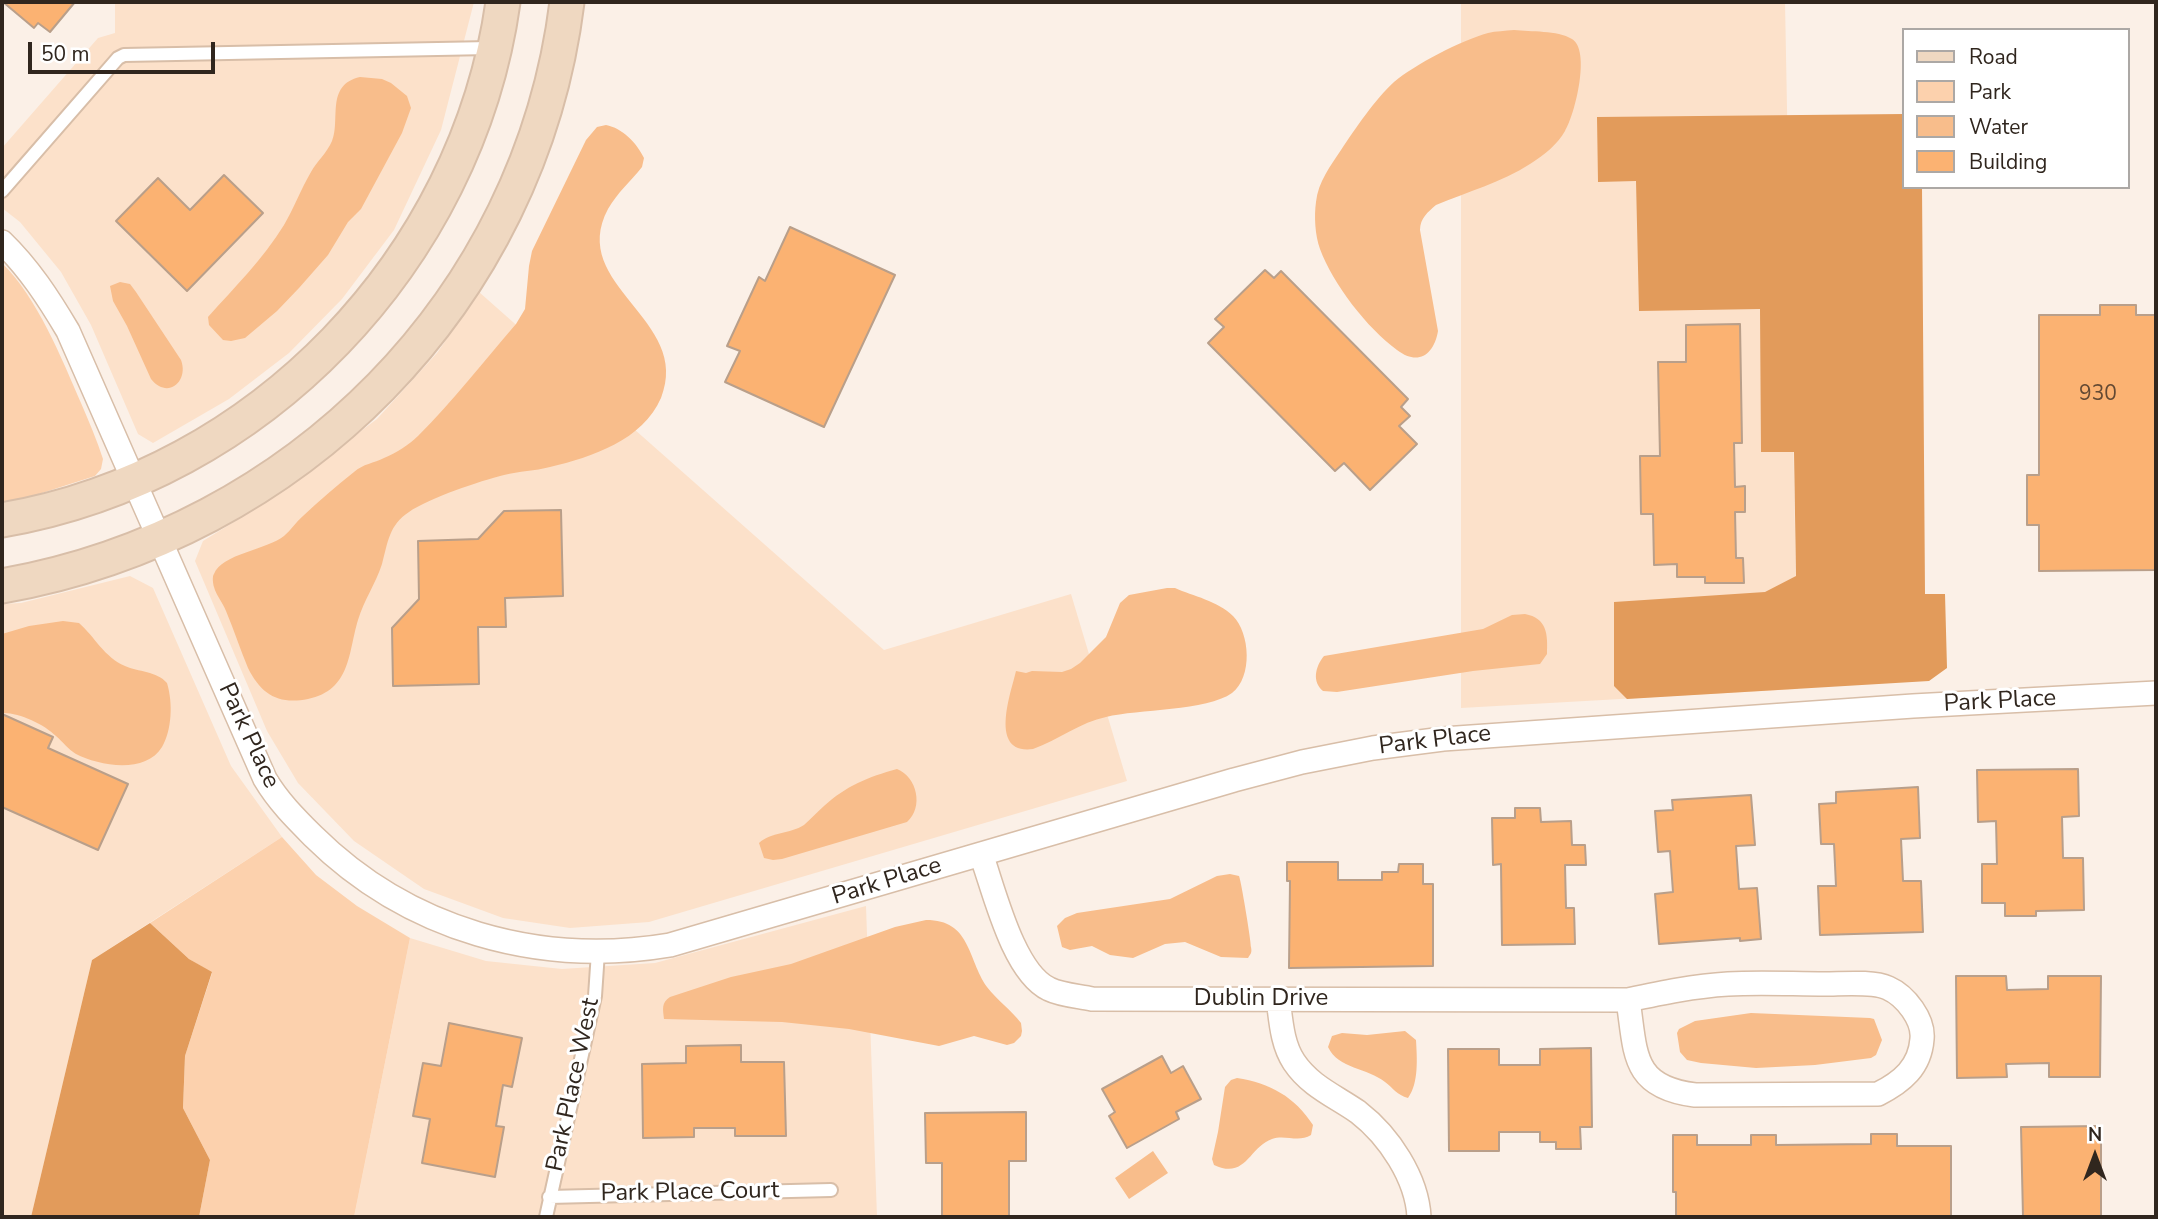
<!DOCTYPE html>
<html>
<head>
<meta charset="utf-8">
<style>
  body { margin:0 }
  #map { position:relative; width:2158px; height:1219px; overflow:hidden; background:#fbf0e7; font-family:"Nunito Sans",sans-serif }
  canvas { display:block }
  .frame { position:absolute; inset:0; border:4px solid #30261e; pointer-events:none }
  .legend { position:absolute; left:1902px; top:28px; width:228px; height:161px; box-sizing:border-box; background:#fff; border:2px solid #aca8a5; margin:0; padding:9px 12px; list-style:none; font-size:21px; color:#30261e }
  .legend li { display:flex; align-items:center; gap:14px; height:35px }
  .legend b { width:35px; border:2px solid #aca8a5 }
  .north { position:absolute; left:2060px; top:1121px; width:70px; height:70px; -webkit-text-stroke:5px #fff; paint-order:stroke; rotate:0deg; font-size:19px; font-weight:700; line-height:28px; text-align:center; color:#30261e }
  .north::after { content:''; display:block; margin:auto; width:24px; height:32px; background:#30261e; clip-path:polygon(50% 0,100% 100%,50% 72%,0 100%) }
  .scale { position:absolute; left:28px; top:42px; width:187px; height:32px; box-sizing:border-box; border:4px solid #30261e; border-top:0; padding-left:9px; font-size:21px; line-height:24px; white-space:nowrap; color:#30261e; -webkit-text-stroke:5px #fff; paint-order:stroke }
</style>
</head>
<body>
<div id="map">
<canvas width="2158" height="1219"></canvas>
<div class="frame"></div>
<ul class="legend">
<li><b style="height:9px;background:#efd8c1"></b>Road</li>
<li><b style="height:19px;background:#fcd1ad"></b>Park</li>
<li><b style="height:19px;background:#f8bd8b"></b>Water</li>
<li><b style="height:19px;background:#fbb272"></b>Building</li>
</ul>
<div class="north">N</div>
<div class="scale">50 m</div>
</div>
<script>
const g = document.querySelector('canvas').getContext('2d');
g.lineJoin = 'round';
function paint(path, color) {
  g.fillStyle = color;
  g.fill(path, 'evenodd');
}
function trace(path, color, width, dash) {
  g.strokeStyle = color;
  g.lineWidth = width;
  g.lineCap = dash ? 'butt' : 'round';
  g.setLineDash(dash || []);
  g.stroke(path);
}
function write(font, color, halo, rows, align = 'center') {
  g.font = font + ' "Nunito Sans",sans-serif';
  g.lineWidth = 6;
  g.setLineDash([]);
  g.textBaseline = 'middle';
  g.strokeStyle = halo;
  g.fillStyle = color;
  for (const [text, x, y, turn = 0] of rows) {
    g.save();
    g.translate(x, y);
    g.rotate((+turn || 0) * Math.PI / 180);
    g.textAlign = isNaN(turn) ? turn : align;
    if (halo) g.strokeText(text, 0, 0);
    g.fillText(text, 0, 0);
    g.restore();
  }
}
const built = new Path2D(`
  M 115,2 L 474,2 L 441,130 L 394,230 L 342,299 L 289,353 L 229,399 L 153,443 L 138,434 L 91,325 L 61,272 L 20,222 L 2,208 L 2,148 L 98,38 L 115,33 Z
  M 1461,2 L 1785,2 L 1798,689 L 1461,708 Z
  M 479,292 L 884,650 L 1071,594 L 1127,781 L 649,922 L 570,928 L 503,918 L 424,889 L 354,841 L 298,783 L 267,731 L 195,561 L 203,541 L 263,504 L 377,419 L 437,353 Z
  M 130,576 L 153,588 L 231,766 L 282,837 L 92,960 L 31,1217 L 2,1217 L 2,604 L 21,603 Z
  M 866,906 L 877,1217 L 354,1217 L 410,938 L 486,961 L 562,969 L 655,963 Z`);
const green = new Path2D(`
  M 2,263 C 37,297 62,359 81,403 C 89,422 97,440 103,459 L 101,469 L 95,476 L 17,501 L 2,504 Z
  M 282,837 L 316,875 L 357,906 L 410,938 L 354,1217 L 199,1217 L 210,1160 L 183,1108 L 185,1056 L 212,973 L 189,959 L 150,923 Z`);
const forest = new Path2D(`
  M 1904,114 L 1904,187 L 1922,187 L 1925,594 L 1945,594 L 1947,668 L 1929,681 L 1627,699 L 1614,686 L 1614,602 L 1765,592 L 1796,576 L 1794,452 L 1761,452 L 1760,309 L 1639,311 L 1636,181 L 1598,182 L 1597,117 Z
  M 150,923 L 189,959 L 212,972 L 185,1056 L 183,1108 L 210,1160 L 199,1217 L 31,1217 L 92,960 Z`);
const water = new Path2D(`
  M 1514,30 C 1531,32 1557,30 1572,39 C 1591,50 1575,115 1565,131 C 1558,144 1543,156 1530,164 C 1502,182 1467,192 1436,205 C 1428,212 1420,218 1420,230 L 1438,331 C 1434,355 1418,366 1397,350 C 1367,328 1333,284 1320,249 C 1315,235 1314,216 1316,202 C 1318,182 1331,165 1341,150 C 1355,129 1376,98 1394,82 C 1414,65 1462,40 1488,33 C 1496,31 1505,31 1514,30 Z
  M 360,77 L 382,79 L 391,83 L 407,96 L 411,108 L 402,133 L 361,209 L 348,222 L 328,255 L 299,288 L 277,311 L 245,338 L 231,341 L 223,340 L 209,325 L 208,317 C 234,288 263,259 284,225 C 294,208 301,189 311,172 C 317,161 327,153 332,141 C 341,120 325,85 360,77 Z
  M 606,125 C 622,128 637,143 644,158 L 642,167 C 631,181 617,193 608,209 C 567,286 693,319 661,398 C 643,440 592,457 550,467 C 535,471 519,471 504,475 C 480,481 429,498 409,512 C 389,525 388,542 382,564 C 376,583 364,600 358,620 C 348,653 351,690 308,699 C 278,705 261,694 248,668 C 240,649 234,630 226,611 C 223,603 216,595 214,587 C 213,584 212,576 214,574 C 221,554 269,549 284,536 C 291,530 296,522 303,516 C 319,501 336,486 354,472 C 363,464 374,463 384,458 C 396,453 409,445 418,436 C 453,401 484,361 516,324 L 525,309 L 529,266 L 532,251 L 586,140 L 597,127 Z
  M 120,282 L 130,284 L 136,292 L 181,360 C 189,381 168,400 151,379 L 127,326 L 113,301 L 110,286 Z
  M 1167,588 L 1175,588 C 1193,596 1218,601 1233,616 C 1250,633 1253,677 1232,693 C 1207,711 1138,709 1106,717 C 1081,722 1058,740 1033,749 C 988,755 1011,693 1016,671 L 1026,673 L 1032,671 L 1062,672 L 1071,669 L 1080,663 L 1106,637 L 1120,603 L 1129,595 Z
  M 1525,614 C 1547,618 1548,634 1547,654 L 1540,664 L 1473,671 L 1337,692 L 1323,691 C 1312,682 1315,667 1324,656 L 1483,629 L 1512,615 Z
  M 63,621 L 79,623 C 95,637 104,657 125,666 C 138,672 157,671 167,683 C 173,703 172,730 162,747 C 146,774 99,766 76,754 C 68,749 63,742 56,736 C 44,724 18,712 2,713 L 2,634 L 29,626 Z
  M 897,769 C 917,777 924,807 907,822 L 782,859 L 773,860 L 764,858 L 759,843 C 771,832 790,834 804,825 C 811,819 817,812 824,806 C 846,786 868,777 897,769 Z
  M 1230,874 L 1239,876 C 1241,880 1251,940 1251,947 C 1252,953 1251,953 1248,958 L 1221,957 L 1185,942 L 1165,944 L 1133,958 L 1110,955 L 1092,946 L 1070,950 L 1062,947 L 1057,926 L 1065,918 L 1077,913 L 1170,899 L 1217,876 Z
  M 926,920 C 971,920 967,958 987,987 C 997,1000 1011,1010 1021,1023 L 1022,1031 L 1021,1036 L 1014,1043 L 1007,1045 L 974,1036 L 939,1046 L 849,1029 L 782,1022 L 664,1019 C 663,1009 661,1003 670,997 L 731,977 L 791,964 L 895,927 Z
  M 1751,1013 L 1870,1018 L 1874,1019 L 1882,1040 L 1876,1055 L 1871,1058 L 1815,1065 L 1756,1068 L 1701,1063 L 1687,1060 L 1680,1052 L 1677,1033 L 1679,1029 L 1695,1021 Z
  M 1405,1031 L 1416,1040 C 1417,1058 1419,1083 1408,1098 C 1397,1095 1393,1088 1385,1082 C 1368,1068 1338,1069 1328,1047 L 1332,1036 L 1342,1033 L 1367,1035 Z
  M 1237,1078 C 1270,1083 1295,1097 1313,1125 L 1311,1135 C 1298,1143 1285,1134 1272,1139 C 1249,1147 1246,1180 1214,1165 L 1212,1159 L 1218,1132 L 1225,1087 L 1231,1080 Z
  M 1153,1151 L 1168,1173 L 1129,1199 L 1115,1178 Z`);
const building = new Path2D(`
  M 3,2 L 75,2 L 50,32 L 38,23 L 34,28 Z
  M 224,175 L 263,213 L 187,291 L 116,221 L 158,178 L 190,210 Z
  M 790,227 L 895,275 L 824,427 L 725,382 L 740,351 L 727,346 L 759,277 L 765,281 Z
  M 1265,270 L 1274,278 L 1281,271 L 1408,399 L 1401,407 L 1410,416 L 1399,426 L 1417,444 L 1370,490 L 1344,463 L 1335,471 L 1208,343 L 1224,327 L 1215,319 Z
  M 2100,305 L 2136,305 L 2136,315 L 2156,315 L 2156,570 L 2039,571 L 2039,525 L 2027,525 L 2027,475 L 2039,475 L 2039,315 L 2100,315 Z
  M 1740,324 L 1742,443 L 1734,443 L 1735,487 L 1745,486 L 1745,512 L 1735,512 L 1736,558 L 1743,558 L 1744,583 L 1705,583 L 1705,577 L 1677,577 L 1677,564 L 1654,565 L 1653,514 L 1641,514 L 1640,456 L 1660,456 L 1658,362 L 1686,362 L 1686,325 Z
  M 561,510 L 563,596 L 505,598 L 506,627 L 478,627 L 479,684 L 393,686 L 392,628 L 419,599 L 418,541 L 478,539 L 504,511 Z
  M 2,714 L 53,737 L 48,748 L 128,784 L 98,850 L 2,807 Z
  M 2078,769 L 2079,816 L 2062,817 L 2063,858 L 2083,858 L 2084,910 L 2036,911 L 2036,916 L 2005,916 L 2005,903 L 1982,903 L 1982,864 L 1997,864 L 1996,821 L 1978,822 L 1977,770 Z
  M 1918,787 L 1920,838 L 1901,839 L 1903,881 L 1921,881 L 1923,932 L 1820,935 L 1818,886 L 1836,886 L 1834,844 L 1821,844 L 1819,804 L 1836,803 L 1836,792 Z
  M 1751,795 L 1755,845 L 1736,846 L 1739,889 L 1757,888 L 1761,939 L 1740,941 L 1740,938 L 1659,944 L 1655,894 L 1673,892 L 1670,851 L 1658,852 L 1655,811 L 1673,810 L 1672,800 Z
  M 1515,808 L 1540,808 L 1541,822 L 1571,821 L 1572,845 L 1585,845 L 1586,865 L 1565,865 L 1566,908 L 1574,908 L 1575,944 L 1502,945 L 1501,864 L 1493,865 L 1492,818 L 1515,818 Z
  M 1287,862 L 1338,862 L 1338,880 L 1382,880 L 1382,872 L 1398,872 L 1399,864 L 1423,864 L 1423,884 L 1433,884 L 1433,966 L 1289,968 L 1290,881 L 1287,881 Z
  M 1956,976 L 2006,976 L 2007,990 L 2048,989 L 2048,976 L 2101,976 L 2100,1077 L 2049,1077 L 2049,1063 L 2006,1064 L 2007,1077 L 1957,1078 Z
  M 449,1023 L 522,1038 L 512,1087 L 503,1085 L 496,1126 L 504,1127 L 495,1177 L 422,1163 L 430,1119 L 413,1116 L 423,1063 L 441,1066 Z
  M 741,1045 L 741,1062 L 784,1062 L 786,1136 L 735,1136 L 735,1128 L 694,1128 L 694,1137 L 643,1138 L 642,1064 L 686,1063 L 686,1046 Z
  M 1591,1048 L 1592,1127 L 1580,1127 L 1581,1149 L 1556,1149 L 1556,1142 L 1540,1142 L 1540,1132 L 1499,1132 L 1499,1151 L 1449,1151 L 1448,1049 L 1499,1049 L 1499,1065 L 1540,1065 L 1540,1049 Z
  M 1162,1056 L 1171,1073 L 1183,1066 L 1201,1099 L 1176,1112 L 1179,1119 L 1127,1148 L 1109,1116 L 1115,1112 L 1102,1089 Z
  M 1026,1112 L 1026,1161 L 1009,1161 L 1009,1217 L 942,1217 L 942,1163 L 926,1163 L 925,1113 Z
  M 2101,1126 L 2101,1217 L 2023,1217 L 2021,1127 Z
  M 1871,1134 L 1897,1134 L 1897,1146 L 1951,1146 L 1951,1217 L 1676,1217 L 1676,1192 L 1673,1192 L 1673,1135 L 1697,1135 L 1697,1145 L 1751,1145 L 1751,1135 L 1776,1135 L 1776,1145 L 1871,1144 Z`);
const lane = new Path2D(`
  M 2,191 L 118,58 L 124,55 L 490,48
  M 549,1197 L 831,1190
  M 546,1217 L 595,996 L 598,952`);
const street = new Path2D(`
  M 2,242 C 29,268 49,299 68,331 L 265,779 C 278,801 295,818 313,836 C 408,930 539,967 670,945 L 1234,780 L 1302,762 L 1373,748 L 1443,739 L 1913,706 L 2156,693
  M 981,854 C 994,890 1013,972 1049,989 C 1061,995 1078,996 1092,999 L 1628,1000 C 1661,993 1694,986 1728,984 C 1760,982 1793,984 1825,984 C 1842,984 1873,981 1888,988 C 1906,996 1924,1020 1922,1039 C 1920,1067 1902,1082 1878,1094 L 1695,1095 C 1631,1087 1636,1053 1628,1000
  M 1278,999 C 1281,1021 1282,1044 1294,1062 C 1310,1086 1335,1096 1358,1112 C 1389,1136 1417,1178 1419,1217`);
const secondary = new Path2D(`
  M 2,520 C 259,476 467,260 503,2
  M 2,586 C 296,534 530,301 567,2`);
const numberNames = [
  ["930",2098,395]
];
const streetNames = [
  ["Park Place",2000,702,-3],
  ["Park Place",248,736,65],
  ["Park Place",1435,741,-7],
  ["Park Place",887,882,-17],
  ["Dublin Drive",1261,999],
  ["Park Place West",574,1085,-78],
  ["Park Place Court",690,1193,-1]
];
paint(built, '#fce1ca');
paint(green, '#fcd1ad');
paint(forest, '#e29b5b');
paint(water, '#f8bd8b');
paint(building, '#fbb272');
trace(building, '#b99f8a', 2);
trace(lane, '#d8bea8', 16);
trace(street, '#d8bea8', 26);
trace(secondary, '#d8bea8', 37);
trace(lane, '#fff', 12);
trace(street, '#fff', 23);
trace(secondary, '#efd8c1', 33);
write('21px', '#634933', null, numberNames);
write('24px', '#30261e', '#fff', streetNames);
</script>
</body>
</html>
